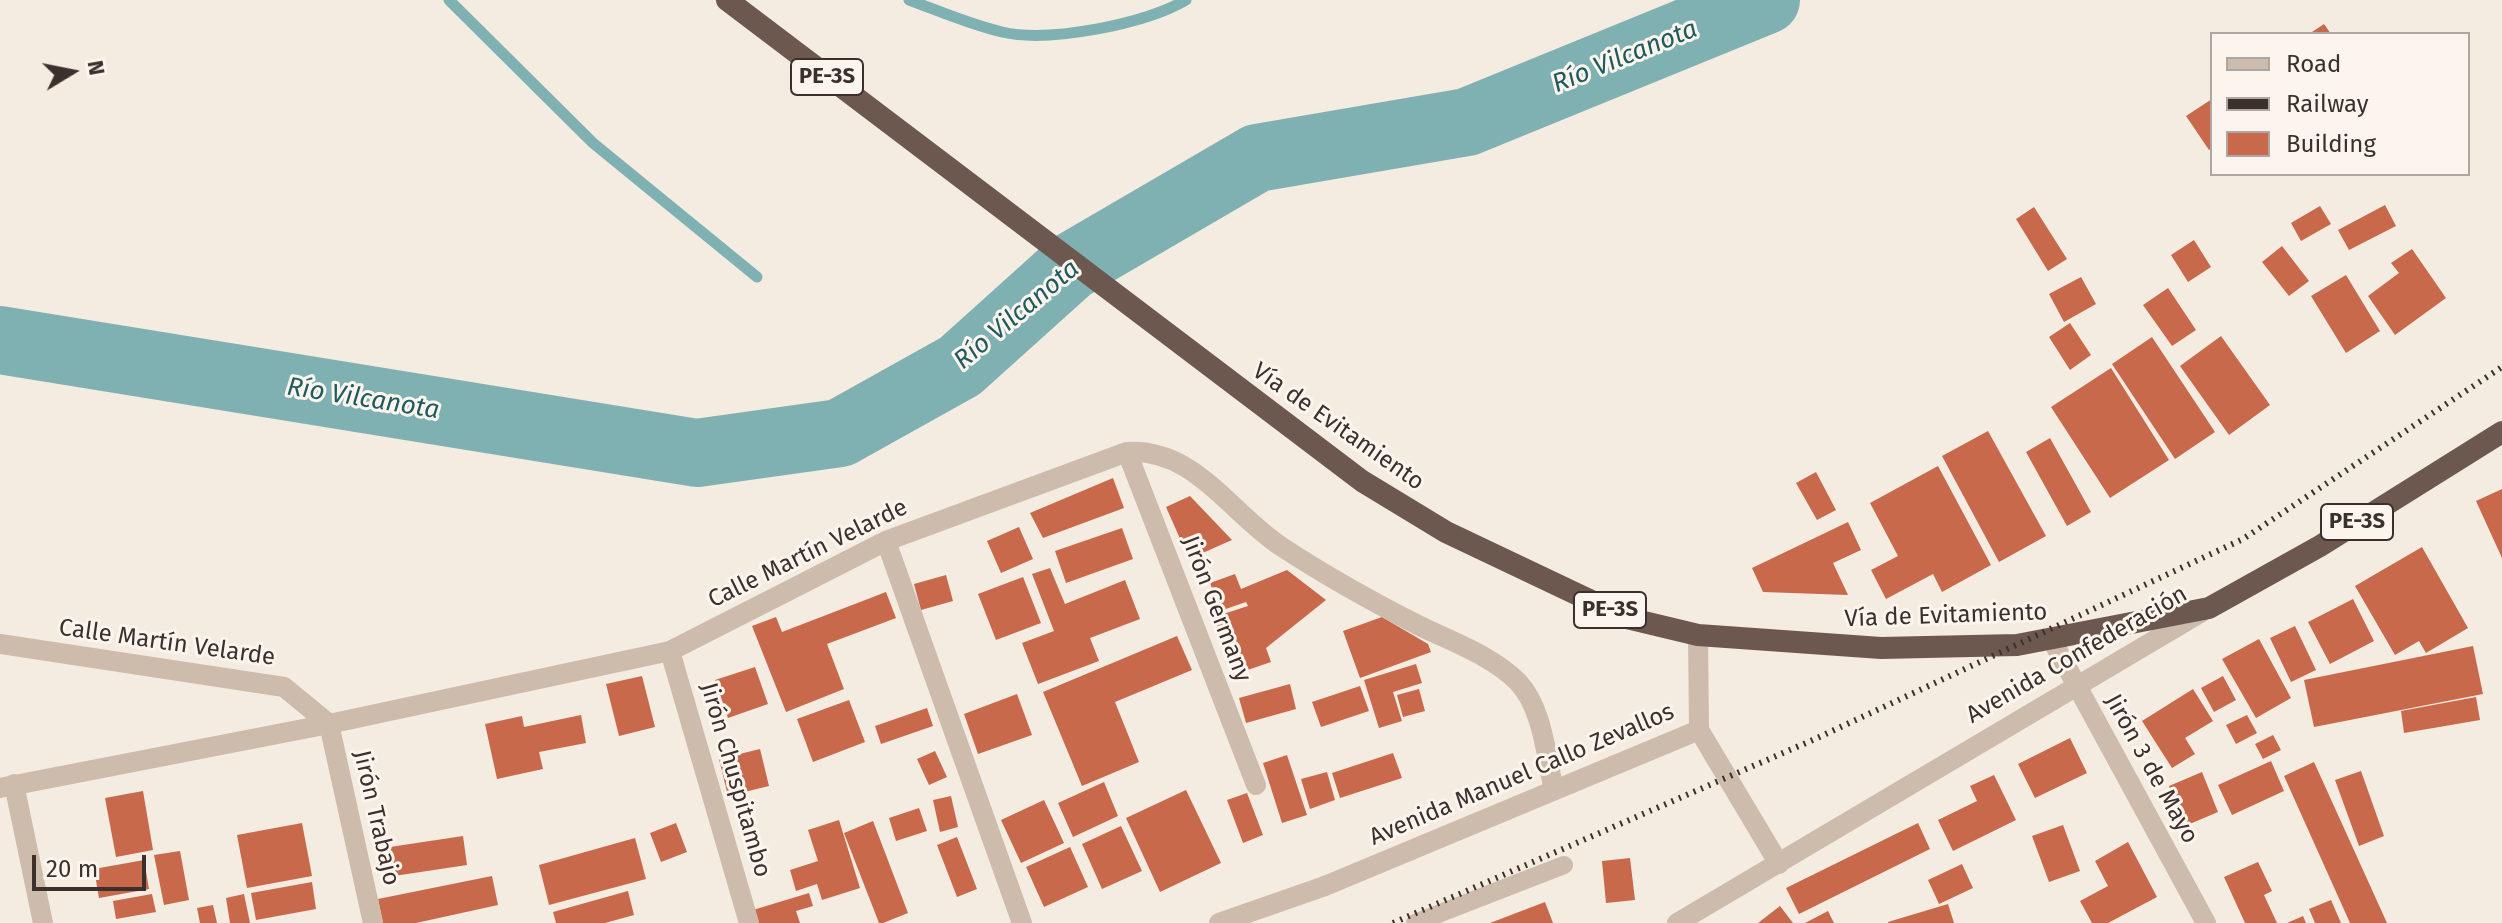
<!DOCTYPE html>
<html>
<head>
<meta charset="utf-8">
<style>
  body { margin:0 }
  #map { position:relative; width:2502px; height:923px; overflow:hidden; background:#f4ebe1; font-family:"Fira Sans",sans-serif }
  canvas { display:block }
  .legend { position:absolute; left:2210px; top:32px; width:260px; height:144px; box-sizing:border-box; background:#fbf5ee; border:2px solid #aea6a0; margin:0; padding:10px 14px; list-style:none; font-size:24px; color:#3b302b }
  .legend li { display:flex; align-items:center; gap:16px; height:40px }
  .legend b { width:40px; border:2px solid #aea6a0 }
  .north { position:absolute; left:32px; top:32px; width:80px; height:80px; -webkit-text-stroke:6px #fbf5ee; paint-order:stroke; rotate:80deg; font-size:22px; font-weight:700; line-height:32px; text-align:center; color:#3b302b }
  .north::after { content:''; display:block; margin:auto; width:28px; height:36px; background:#3b302b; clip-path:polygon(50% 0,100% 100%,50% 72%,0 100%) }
  .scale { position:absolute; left:32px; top:855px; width:114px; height:36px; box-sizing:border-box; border:4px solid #3b302b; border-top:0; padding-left:10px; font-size:24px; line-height:28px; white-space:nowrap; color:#3b302b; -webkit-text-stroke:6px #fbf5ee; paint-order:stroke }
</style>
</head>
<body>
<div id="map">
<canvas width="2502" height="923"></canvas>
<ul class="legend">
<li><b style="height:10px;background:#cdbbac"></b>Road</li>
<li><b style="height:10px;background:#3b302b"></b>Railway</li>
<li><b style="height:22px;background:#c8694b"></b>Building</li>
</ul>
<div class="north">N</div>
<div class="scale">20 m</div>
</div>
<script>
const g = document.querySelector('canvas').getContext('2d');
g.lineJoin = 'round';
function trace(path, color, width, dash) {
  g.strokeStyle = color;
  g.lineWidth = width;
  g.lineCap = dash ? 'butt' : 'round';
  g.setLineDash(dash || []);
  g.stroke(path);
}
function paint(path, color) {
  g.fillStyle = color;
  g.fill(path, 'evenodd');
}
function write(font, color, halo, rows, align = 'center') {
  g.font = font + ' "Fira Sans",sans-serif';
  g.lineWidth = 6;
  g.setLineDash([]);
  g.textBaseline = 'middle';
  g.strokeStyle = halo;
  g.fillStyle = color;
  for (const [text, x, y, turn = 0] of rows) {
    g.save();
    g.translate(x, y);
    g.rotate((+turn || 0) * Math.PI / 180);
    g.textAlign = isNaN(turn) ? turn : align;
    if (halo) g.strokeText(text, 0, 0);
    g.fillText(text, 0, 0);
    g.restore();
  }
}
const stream = new Path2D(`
  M 449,0 L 593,143 L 757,277
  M 909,0 C 939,11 971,25 1002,32 C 1049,43 1145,24 1186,0`);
const river = new Path2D(`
  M 0,340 L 697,453 L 840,433 L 960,366 L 1070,267 L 1257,158 L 1467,122 L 1766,0`);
const building = new Path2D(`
  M 2324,24 L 2331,34 L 2309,34 Z
  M 2212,99 L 2212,148 L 2209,150 L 2186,116 Z
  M 2385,205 L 2396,226 L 2349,250 L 2338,230 Z
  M 2320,206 L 2331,224 L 2301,241 L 2291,223 Z
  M 2034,207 L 2067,259 L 2048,271 L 2016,219 Z
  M 2194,240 L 2211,267 L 2188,282 L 2171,255 Z
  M 2282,246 L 2309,281 L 2289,296 L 2262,262 Z
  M 2412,249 L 2446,298 L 2395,335 L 2368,296 L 2399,273 L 2391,263 Z
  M 2346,275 L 2380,331 L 2346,353 L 2311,296 Z
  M 2081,277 L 2096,304 L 2064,322 L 2049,294 Z
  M 2168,288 L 2196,330 L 2172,346 L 2143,305 Z
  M 2070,323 L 2091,355 L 2070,370 L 2049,337 Z
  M 2221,336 L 2270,405 L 2229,435 L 2180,366 Z
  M 2152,337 L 2215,432 L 2175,459 L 2112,364 Z
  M 2111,368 L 2169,460 L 2110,498 L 2051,407 Z
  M 1988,431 L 2046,536 L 1999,562 L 1942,456 Z
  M 2050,438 L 2091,512 L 2067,526 L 2026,452 Z
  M 1938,466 L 1991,565 L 1942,592 L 1933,574 L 1886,599 L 1871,570 L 1898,556 L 1870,503 Z
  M 1816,472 L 1836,510 L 1817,520 L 1796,483 Z
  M 1113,478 L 1124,508 L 1043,538 L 1030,513 Z
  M 2502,489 L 2502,558 L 2476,501 Z
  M 1190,496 L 1232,540 L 1189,559 L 1166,507 Z
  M 1848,522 L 1861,550 L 1833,563 L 1848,595 L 1763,592 L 1752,568 Z
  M 1019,527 L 1033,559 L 1001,573 L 987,541 Z
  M 1122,528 L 1133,559 L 1066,583 L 1055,551 Z
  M 2422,547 L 2468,628 L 2426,653 L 2419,641 L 2395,655 L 2355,586 Z
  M 1050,568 L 1065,604 L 1125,580 L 1140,619 L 1090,638 L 1099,661 L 1038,684 L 1022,643 L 1054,631 L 1032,574 Z
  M 1287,570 L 1326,600 L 1266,648 L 1271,662 L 1233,675 L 1214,617 L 1248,606 L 1246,602 L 1220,611 L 1210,583 L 1235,574 L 1241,589 Z
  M 946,575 L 953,601 L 921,610 L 914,584 Z
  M 1023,577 L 1041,623 L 996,640 L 978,594 Z
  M 886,592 L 896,618 L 827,644 L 844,689 L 786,712 L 752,626 L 776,617 L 782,632 Z
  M 2353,599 L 2374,641 L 2330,664 L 2308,622 Z
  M 1382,617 L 1428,644 L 1431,652 L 1360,678 L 1343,631 Z
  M 2295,626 L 2316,670 L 2291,682 L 2270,638 Z
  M 1177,636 L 1192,670 L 1115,702 L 1139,762 L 1082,786 L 1043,692 Z
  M 2259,639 L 2291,698 L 2256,718 L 2222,659 Z
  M 2473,646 L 2483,694 L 2314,727 L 2304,680 Z
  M 1416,664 L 1422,683 L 1393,692 L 1402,721 L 1379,728 L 1364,680 Z
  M 755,667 L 768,704 L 728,718 L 715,680 Z
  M 642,676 L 655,727 L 619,736 L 606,684 Z
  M 2223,676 L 2236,700 L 2214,712 L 2201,688 Z
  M 1290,684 L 1296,709 L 1246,723 L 1239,698 Z
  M 1360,686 L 1369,711 L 1321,727 L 1312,702 Z
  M 1419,689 L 1425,711 L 1403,717 L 1397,695 Z
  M 2193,689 L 2213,721 L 2185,738 L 2195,754 L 2172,768 L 2142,721 Z
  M 1017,694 L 1032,735 L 978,754 L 964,714 Z
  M 2476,697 L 2480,720 L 2404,733 L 2401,711 Z
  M 849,700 L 865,742 L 813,762 L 797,719 Z
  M 927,708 L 933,726 L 881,744 L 875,726 Z
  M 581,715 L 586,743 L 539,752 L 543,769 L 497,779 L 485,724 L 522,716 L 524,727 Z
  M 2247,715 L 2257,733 L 2236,744 L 2226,725 Z
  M 2273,735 L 2281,750 L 2263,759 L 2255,744 Z
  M 2070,738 L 2087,773 L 2035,798 L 2018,764 Z
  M 760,749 L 769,786 L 728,796 L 719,759 Z
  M 935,751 L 947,777 L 929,785 L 917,759 Z
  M 1393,753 L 1402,778 L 1340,798 L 1332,773 Z
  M 1287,755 L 1307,815 L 1282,823 L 1263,763 Z
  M 2271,761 L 2284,791 L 2232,815 L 2218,785 Z
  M 2314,762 L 2387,923 L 2350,923 L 2284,776 Z
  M 2361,771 L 2384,836 L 2359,846 L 2335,780 Z
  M 1327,772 L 1335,800 L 1310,809 L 1301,779 Z
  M 2202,772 L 2218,812 L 2185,826 L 2169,786 Z
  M 1994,775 L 2016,820 L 1953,851 L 1938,820 L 1977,801 L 1970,786 Z
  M 1104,782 L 1118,816 L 1073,837 L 1058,803 Z
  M 1186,790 L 1221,863 L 1160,892 L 1126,818 Z
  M 143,791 L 153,850 L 116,857 L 105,798 Z
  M 1247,793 L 1263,835 L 1243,843 L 1227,800 Z
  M 951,796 L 958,827 L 940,832 L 933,800 Z
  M 1044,800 L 1064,843 L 1021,863 L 1001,820 Z
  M 919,808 L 927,831 L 896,841 L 889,818 Z
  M 839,820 L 860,888 L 822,900 L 817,884 L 796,891 L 790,870 L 818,861 L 808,830 Z
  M 873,821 L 908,913 L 883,923 L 879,923 L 844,833 Z
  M 302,823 L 312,876 L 247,888 L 237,835 Z
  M 676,823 L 687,852 L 661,862 L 650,833 Z
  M 1918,823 L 1930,849 L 1799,914 L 1786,888 Z
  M 2063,825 L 2080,871 L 2049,882 L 2032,836 Z
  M 1121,826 L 1142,871 L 1102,889 L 1082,844 Z
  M 463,836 L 467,865 L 394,876 L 390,847 Z
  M 957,837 L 977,889 L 957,897 L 937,845 Z
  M 635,838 L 646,879 L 549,905 L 539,865 Z
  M 2128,842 L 2157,897 L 2108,923 L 2092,923 L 2080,901 L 2108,886 L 2095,861 Z
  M 1070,847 L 1088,887 L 1044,907 L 1026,867 Z
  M 180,851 L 189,900 L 164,905 L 154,855 Z
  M 1630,858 L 1635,900 L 1606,903 L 1602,861 Z
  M 144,860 L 149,889 L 99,898 L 94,869 Z
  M 2258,862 L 2272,891 L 2264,895 L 2277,923 L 2245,923 L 2224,877 Z
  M 1962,864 L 1973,888 L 1939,904 L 1928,880 Z
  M 492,876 L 498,905 L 416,923 L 383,923 L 378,899 Z
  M 312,882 L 316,909 L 256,920 L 251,893 Z
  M 628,891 L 634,915 L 605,923 L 556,923 L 553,912 Z
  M 809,893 L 813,906 L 796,911 L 800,923 L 757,923 L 753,910 Z
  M 152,894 L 156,912 L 116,919 L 113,901 Z
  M 244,894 L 250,923 L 230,923 L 226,898 Z
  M 2331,900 L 2341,923 L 2315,923 L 2309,909 Z
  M 1545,902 L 1553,923 L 1490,923 Z
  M 1948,904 L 1954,923 L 1888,923 L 1888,922 Z
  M 213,905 L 217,923 L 200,923 L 197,908 Z
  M 1780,906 L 1793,923 L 1758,923 Z
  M 1828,911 L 1834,923 L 1805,923 Z
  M 2303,916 L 2306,923 L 2287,923 Z`);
const service = new Path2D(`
  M 1415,923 L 1564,865`);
const minor = new Path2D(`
  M 1127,452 L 1256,785
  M 886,541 L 1022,923
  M 2052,640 L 2206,923
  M 0,644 L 284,687 L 329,724
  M 670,651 L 749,923
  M 329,724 L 373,923
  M 14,784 L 43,923
  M 0,788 L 329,724 L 670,651 L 886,541 L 1127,452 C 1195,448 1230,513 1282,547 C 1326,576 1371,601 1418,625 C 1450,641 1493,656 1518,682 C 1543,708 1546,757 1554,790`);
const tertiary = new Path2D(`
  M 1698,635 L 1699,730
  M 1219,923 L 1325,886 L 1699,730 L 1779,864
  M 1677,923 L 2202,612`);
const trunk = new Path2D(`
  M 727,0 L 1362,481 L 1446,532 L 1627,618 L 1698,635 L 1881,648 L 2017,645 L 2209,608 L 2320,546 L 2502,432`);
const rail = new Path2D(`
  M 1393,923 L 1815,739 L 2243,539 L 2502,367`);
const shields = [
  [827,77,72],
  [2357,522,72],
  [1610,610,72]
];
const shieldNames = [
  ["PE-3S",827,77],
  ["PE-3S",2357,522],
  ["PE-3S",1610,610]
];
const streetNames = [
  ["Vía de Evitamiento",1338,427,35],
  ["Calle Martín Velarde",808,554,-26],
  ["Jirón Germany",1216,609,69],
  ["Vía de Evitamiento",1946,616,-2],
  ["Calle Martín Velarde",167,643,8],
  ["Avenida Confederación",2077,655,-30],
  ["Jirón 3 de Mayo",2151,769,61],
  ["Avenida Manuel Callo Zevallos",1522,775,-23],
  ["Jirón Chuspitambo",735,780,74],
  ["Jirón Trabajo",376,818,77]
];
const waterNames = [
  ["Río Vilcanota",1625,57,-22],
  ["Río Vilcanota",1017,315,-40],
  ["Río Vilcanota",363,399,9]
];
trace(stream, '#7fb0b2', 11);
trace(river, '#7fb0b2', 68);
paint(building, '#c8694b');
trace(service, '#cdbbac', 18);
trace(minor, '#cdbbac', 20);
trace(tertiary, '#cdbbac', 20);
trace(trunk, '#6c584f', 22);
trace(rail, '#3b302b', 6, [2, 6]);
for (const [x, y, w] of shields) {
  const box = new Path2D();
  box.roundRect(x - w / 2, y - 18, w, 36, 6);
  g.fillStyle = '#fbf5ee';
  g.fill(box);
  trace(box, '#3b302b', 2);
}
write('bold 22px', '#3b302b', null, shieldNames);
write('24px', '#3b302b', '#fbf5ee', streetNames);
write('italic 26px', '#1f5a5e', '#fbf5ee', waterNames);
</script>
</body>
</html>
